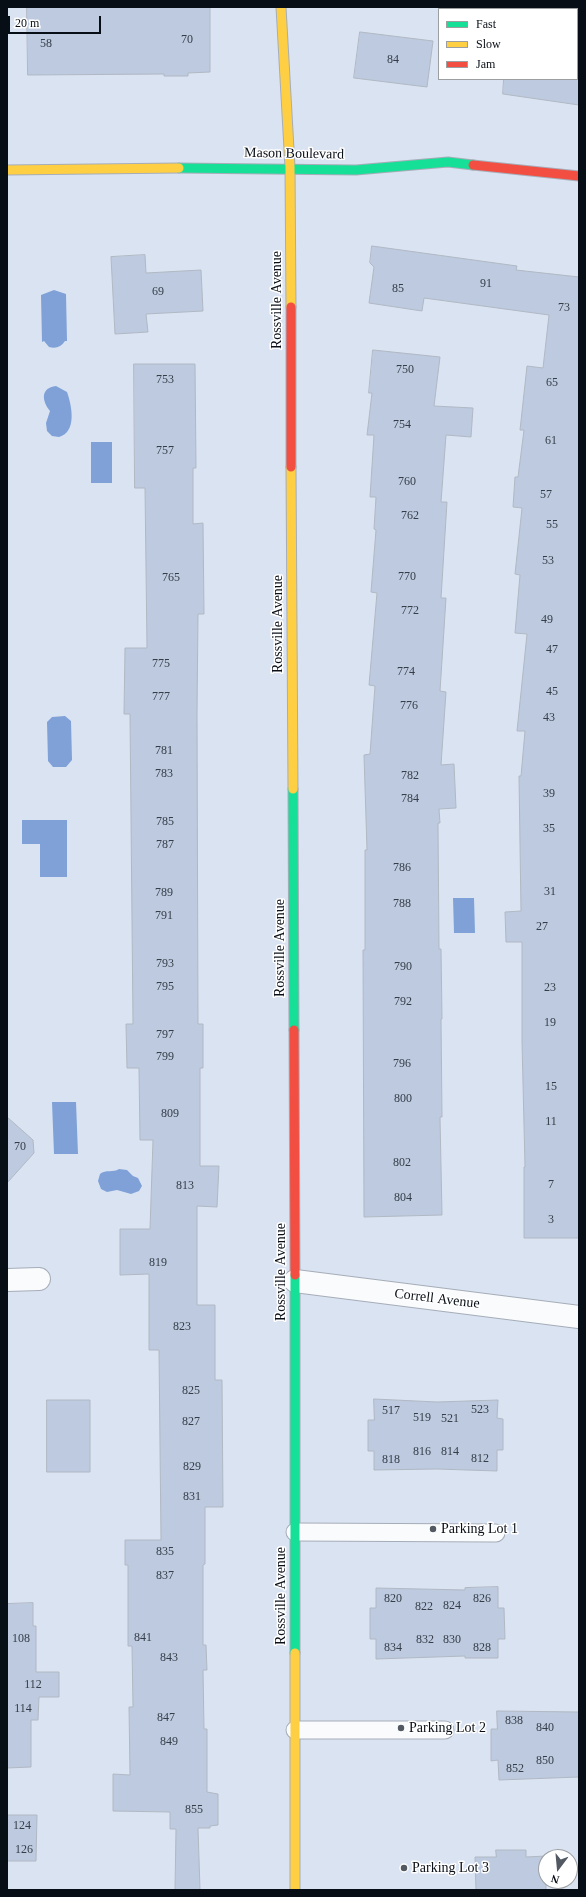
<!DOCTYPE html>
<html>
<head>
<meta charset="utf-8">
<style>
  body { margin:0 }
  #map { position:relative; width:586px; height:1897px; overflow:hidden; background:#dae3f2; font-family:Georgia,serif }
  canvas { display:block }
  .frame { position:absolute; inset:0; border:8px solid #080e16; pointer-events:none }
  .legend { position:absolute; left:438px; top:8px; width:140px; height:72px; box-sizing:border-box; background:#fff; border:1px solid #9c9fa2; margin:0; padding:5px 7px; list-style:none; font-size:12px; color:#080e16 }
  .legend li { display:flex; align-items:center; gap:8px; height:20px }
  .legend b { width:20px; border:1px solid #9c9fa2 }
  .north { position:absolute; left:538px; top:1849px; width:40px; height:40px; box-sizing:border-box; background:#fff; border:1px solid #9c9fa2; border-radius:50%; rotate:196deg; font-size:11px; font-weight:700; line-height:16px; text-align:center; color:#080e16 }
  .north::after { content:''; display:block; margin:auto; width:14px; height:18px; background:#525963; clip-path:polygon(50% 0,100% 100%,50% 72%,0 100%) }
  .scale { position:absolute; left:8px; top:16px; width:93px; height:18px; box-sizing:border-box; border:2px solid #080e16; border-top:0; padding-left:5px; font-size:12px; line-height:14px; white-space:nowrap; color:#080e16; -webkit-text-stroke:3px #fff; paint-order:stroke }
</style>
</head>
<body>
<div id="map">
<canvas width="586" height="1897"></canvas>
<div class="frame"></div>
<ul class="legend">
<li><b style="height:5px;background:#16e098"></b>Fast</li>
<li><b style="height:5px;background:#ffcf43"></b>Slow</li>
<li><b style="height:5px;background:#f24e42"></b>Jam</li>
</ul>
<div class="north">N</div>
<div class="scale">20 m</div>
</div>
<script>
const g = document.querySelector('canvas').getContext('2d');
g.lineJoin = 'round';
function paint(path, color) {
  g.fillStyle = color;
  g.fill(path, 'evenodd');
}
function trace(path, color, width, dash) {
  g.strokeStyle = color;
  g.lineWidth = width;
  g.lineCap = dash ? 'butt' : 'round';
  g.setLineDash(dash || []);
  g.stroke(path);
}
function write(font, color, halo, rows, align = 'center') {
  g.font = font + ' Georgia,serif';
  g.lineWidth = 3;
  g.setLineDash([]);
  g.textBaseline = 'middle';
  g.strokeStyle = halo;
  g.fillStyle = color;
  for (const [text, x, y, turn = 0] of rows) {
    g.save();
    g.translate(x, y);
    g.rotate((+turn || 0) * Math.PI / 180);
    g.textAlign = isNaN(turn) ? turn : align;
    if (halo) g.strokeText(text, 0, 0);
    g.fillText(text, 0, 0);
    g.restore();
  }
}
const water = new Path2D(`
  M 54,290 L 66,294 L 67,341 L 65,341 C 61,347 56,349 49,347 L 44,341 L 42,342 L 41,295 Z
  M 56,386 L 67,392 C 72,406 77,432 59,437 L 52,436 L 47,431 L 46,423 L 50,411 C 42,401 40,388 56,386 Z
  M 91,442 L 112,442 L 112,483 L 91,483 Z
  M 65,716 L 71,721 L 72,760 L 66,767 L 53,767 L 48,761 L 47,722 L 52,717 Z
  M 22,820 L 67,820 L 67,877 L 40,877 L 40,844 L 22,844 Z
  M 453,898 L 474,898 L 475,933 L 454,933 Z
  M 52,1102 L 76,1102 L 78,1154 L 54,1154 Z
  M 119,1169 L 127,1170 L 133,1176 L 138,1178 L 142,1186 L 139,1191 L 131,1194 L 117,1190 L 107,1192 L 101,1189 L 98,1181 L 100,1174 C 106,1169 113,1173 119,1169 Z`);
const building = new Path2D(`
  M 27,7 L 210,7 L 210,72 L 188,73 L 188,76 L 164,76 L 164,74 L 28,75 Z
  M 360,32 L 433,41 L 427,87 L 354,78 Z
  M 504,79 L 579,79 L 579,105 L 503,94 Z
  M 372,246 L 517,266 L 516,270 L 579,277 L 579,1238 L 524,1238 L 524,1167 L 525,1167 L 522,1041 L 522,942 L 506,942 L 505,912 L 521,911 L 519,776 L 521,776 L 525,731 L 517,731 L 527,634 L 515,633 L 520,575 L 515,574 L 522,508 L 513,507 L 515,477 L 518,477 L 524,430 L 520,430 L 527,366 L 543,368 L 549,315 L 424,298 L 422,311 L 369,303 L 374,267 L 370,263 Z
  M 145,255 L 146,273 L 201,270 L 203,311 L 146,314 L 148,332 L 115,334 L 111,257 Z
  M 373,350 L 440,357 L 434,406 L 473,408 L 471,437 L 446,435 L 441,502 L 447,502 L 441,598 L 446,598 L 440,691 L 446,692 L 441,765 L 454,764 L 456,808 L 439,809 L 440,823 L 438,823 L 439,949 L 441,949 L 442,1019 L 441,1019 L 442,1117 L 440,1117 L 442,1215 L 364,1217 L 363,950 L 365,950 L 365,850 L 367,850 L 364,755 L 370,754 L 375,686 L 369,685 L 377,593 L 371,592 L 376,530 L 374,529 L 376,497 L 370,497 L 374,435 L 367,435 L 372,393 L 369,393 Z
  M 134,364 L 195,364 L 196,468 L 193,468 L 193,524 L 203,523 L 204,614 L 198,614 L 197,714 L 198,1024 L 203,1024 L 203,1068 L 200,1068 L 200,1166 L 219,1166 L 217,1207 L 197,1206 L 197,1305 L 215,1305 L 215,1380 L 222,1380 L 223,1507 L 205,1507 L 205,1564 L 203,1565 L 203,1645 L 206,1645 L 207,1670 L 203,1670 L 204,1729 L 207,1729 L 207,1792 L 218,1794 L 218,1825 L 210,1826 L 210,1828 L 198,1828 L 200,1890 L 175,1890 L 176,1829 L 170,1829 L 170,1812 L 113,1811 L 113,1774 L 130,1775 L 129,1707 L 133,1707 L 132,1646 L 128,1646 L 128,1565 L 125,1565 L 125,1540 L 161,1540 L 159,1350 L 149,1350 L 149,1274 L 120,1275 L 120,1229 L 150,1229 L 153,1140 L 140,1140 L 139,1068 L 127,1068 L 126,1024 L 133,1024 L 130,714 L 124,714 L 125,648 L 147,648 L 145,488 L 135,488 Z
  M 7,1117 L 33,1140 L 34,1153 L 7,1183 Z
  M 374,1399 L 437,1402 L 498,1400 L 497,1418 L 503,1419 L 503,1450 L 497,1450 L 497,1471 L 437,1469 L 374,1470 L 374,1451 L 368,1451 L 368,1420 L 374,1420 Z
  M 47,1400 L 90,1400 L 90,1472 L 47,1472 Z
  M 498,1587 L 498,1608 L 504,1608 L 505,1639 L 498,1639 L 498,1658 L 465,1658 L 465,1656 L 376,1659 L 376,1639 L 370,1639 L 370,1608 L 376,1608 L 376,1588 L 465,1590 L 465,1588 Z
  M 33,1603 L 33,1626 L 36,1626 L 36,1672 L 59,1672 L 59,1697 L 39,1697 L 38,1720 L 31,1720 L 31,1767 L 7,1768 L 7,1604 Z
  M 497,1711 L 579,1712 L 579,1777 L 499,1780 L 498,1760 L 491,1761 L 491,1729 L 497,1729 Z
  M 7,1815 L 37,1815 L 36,1861 L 7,1861 Z
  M 496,1850 L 526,1850 L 526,1857 L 546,1856 L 546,1890 L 476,1890 L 475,1857 L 496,1857 Z`);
const lane = new Path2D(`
  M 295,1532 L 496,1533
  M 295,1730 L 445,1730`);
const street = new Path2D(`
  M 7,1280 L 39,1279
  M 295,1281 L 579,1317`);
const fast = new Path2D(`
  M 179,168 L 356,170 L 448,162 L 473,165
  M 293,789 L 294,1030
  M 295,1275 L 295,1653`);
const slow = new Path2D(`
  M 281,7 L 290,167 L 291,307
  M 7,170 L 179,168
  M 291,467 L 293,789
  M 295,1653 L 295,1890`);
const jam = new Path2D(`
  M 473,165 L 579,176
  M 291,307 L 291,467
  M 294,1030 L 295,1275`);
const markers = [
  [433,1529,4,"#525963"],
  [401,1728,4,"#525963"],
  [404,1868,4,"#525963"]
];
const numberNames = [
  ["70",187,40],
  ["58",46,44],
  ["84",393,60],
  ["91",486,284],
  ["85",398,289],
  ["69",158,292],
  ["73",564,308],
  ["750",405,370],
  ["753",165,380],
  ["65",552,383],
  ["754",402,425],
  ["61",551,441],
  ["757",165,451],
  ["760",407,482],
  ["57",546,495],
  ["762",410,516],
  ["55",552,525],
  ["53",548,561],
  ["770",407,577],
  ["765",171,578],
  ["772",410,611],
  ["49",547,620],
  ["47",552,650],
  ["775",161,664],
  ["774",406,672],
  ["45",552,692],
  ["777",161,697],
  ["776",409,706],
  ["43",549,718],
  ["781",164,751],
  ["783",164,774],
  ["782",410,776],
  ["39",549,794],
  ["784",410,799],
  ["785",165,822],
  ["35",549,829],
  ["787",165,845],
  ["786",402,868],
  ["31",550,892],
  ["789",164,893],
  ["788",402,904],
  ["791",164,916],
  ["27",542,927],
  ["793",165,964],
  ["790",403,967],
  ["795",165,987],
  ["23",550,988],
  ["792",403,1002],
  ["19",550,1023],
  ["797",165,1035],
  ["799",165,1057],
  ["796",402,1064],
  ["15",551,1087],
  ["800",403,1099],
  ["809",170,1114],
  ["11",551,1122],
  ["70",20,1147],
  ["802",402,1163],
  ["7",551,1185],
  ["813",185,1186],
  ["804",403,1198],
  ["3",551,1220],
  ["819",158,1263],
  ["823",182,1327],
  ["825",191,1391],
  ["523",480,1410],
  ["517",391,1411],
  ["519",422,1418],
  ["521",450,1419],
  ["827",191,1422],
  ["816",422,1452],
  ["814",450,1452],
  ["812",480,1459],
  ["818",391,1460],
  ["829",192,1467],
  ["831",192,1497],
  ["835",165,1552],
  ["837",165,1576],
  ["820",393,1599],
  ["826",482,1599],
  ["824",452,1606],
  ["822",424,1607],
  ["841",143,1638],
  ["108",21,1639],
  ["832",425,1640],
  ["830",452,1640],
  ["834",393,1648],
  ["828",482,1648],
  ["843",169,1658],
  ["112",33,1685],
  ["114",23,1709],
  ["847",166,1718],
  ["838",514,1721],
  ["840",545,1728],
  ["849",169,1742],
  ["850",545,1761],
  ["852",515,1769],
  ["855",194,1810],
  ["124",22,1826],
  ["126",24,1850]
];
const streetNames = [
  ["Mason Boulevard",294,154,1],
  ["Rossville Avenue",277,300,-90],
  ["Rossville Avenue",278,624,-90],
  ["Rossville Avenue",280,948,-90],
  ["Rossville Avenue",281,1272,-90],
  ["Correll Avenue",437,1299,7],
  ["Rossville Avenue",281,1596,-90]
];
const poiNames = [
  ["Parking Lot 1",441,1529],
  ["Parking Lot 2",409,1728],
  ["Parking Lot 3",412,1868]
];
paint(water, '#7fa1d7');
paint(building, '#bdcadf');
trace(building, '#b0b8c3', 1);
trace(lane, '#a6adb8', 19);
trace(street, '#a6adb8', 24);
trace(fast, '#a6adb8', 11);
trace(slow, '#a6adb8', 11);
trace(jam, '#a6adb8', 11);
trace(lane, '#f9fbfd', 17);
trace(street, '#f9fbfd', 22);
trace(fast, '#16e098', 9);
trace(slow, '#ffcf43', 9);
trace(jam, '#f24e42', 9);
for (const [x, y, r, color] of markers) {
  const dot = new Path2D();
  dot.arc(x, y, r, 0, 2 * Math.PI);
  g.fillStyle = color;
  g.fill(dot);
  trace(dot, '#fff', 1.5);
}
write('12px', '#353d48', null, numberNames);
write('14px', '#080e16', '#fff', streetNames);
write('14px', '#080e16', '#fff', poiNames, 'left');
</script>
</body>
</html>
